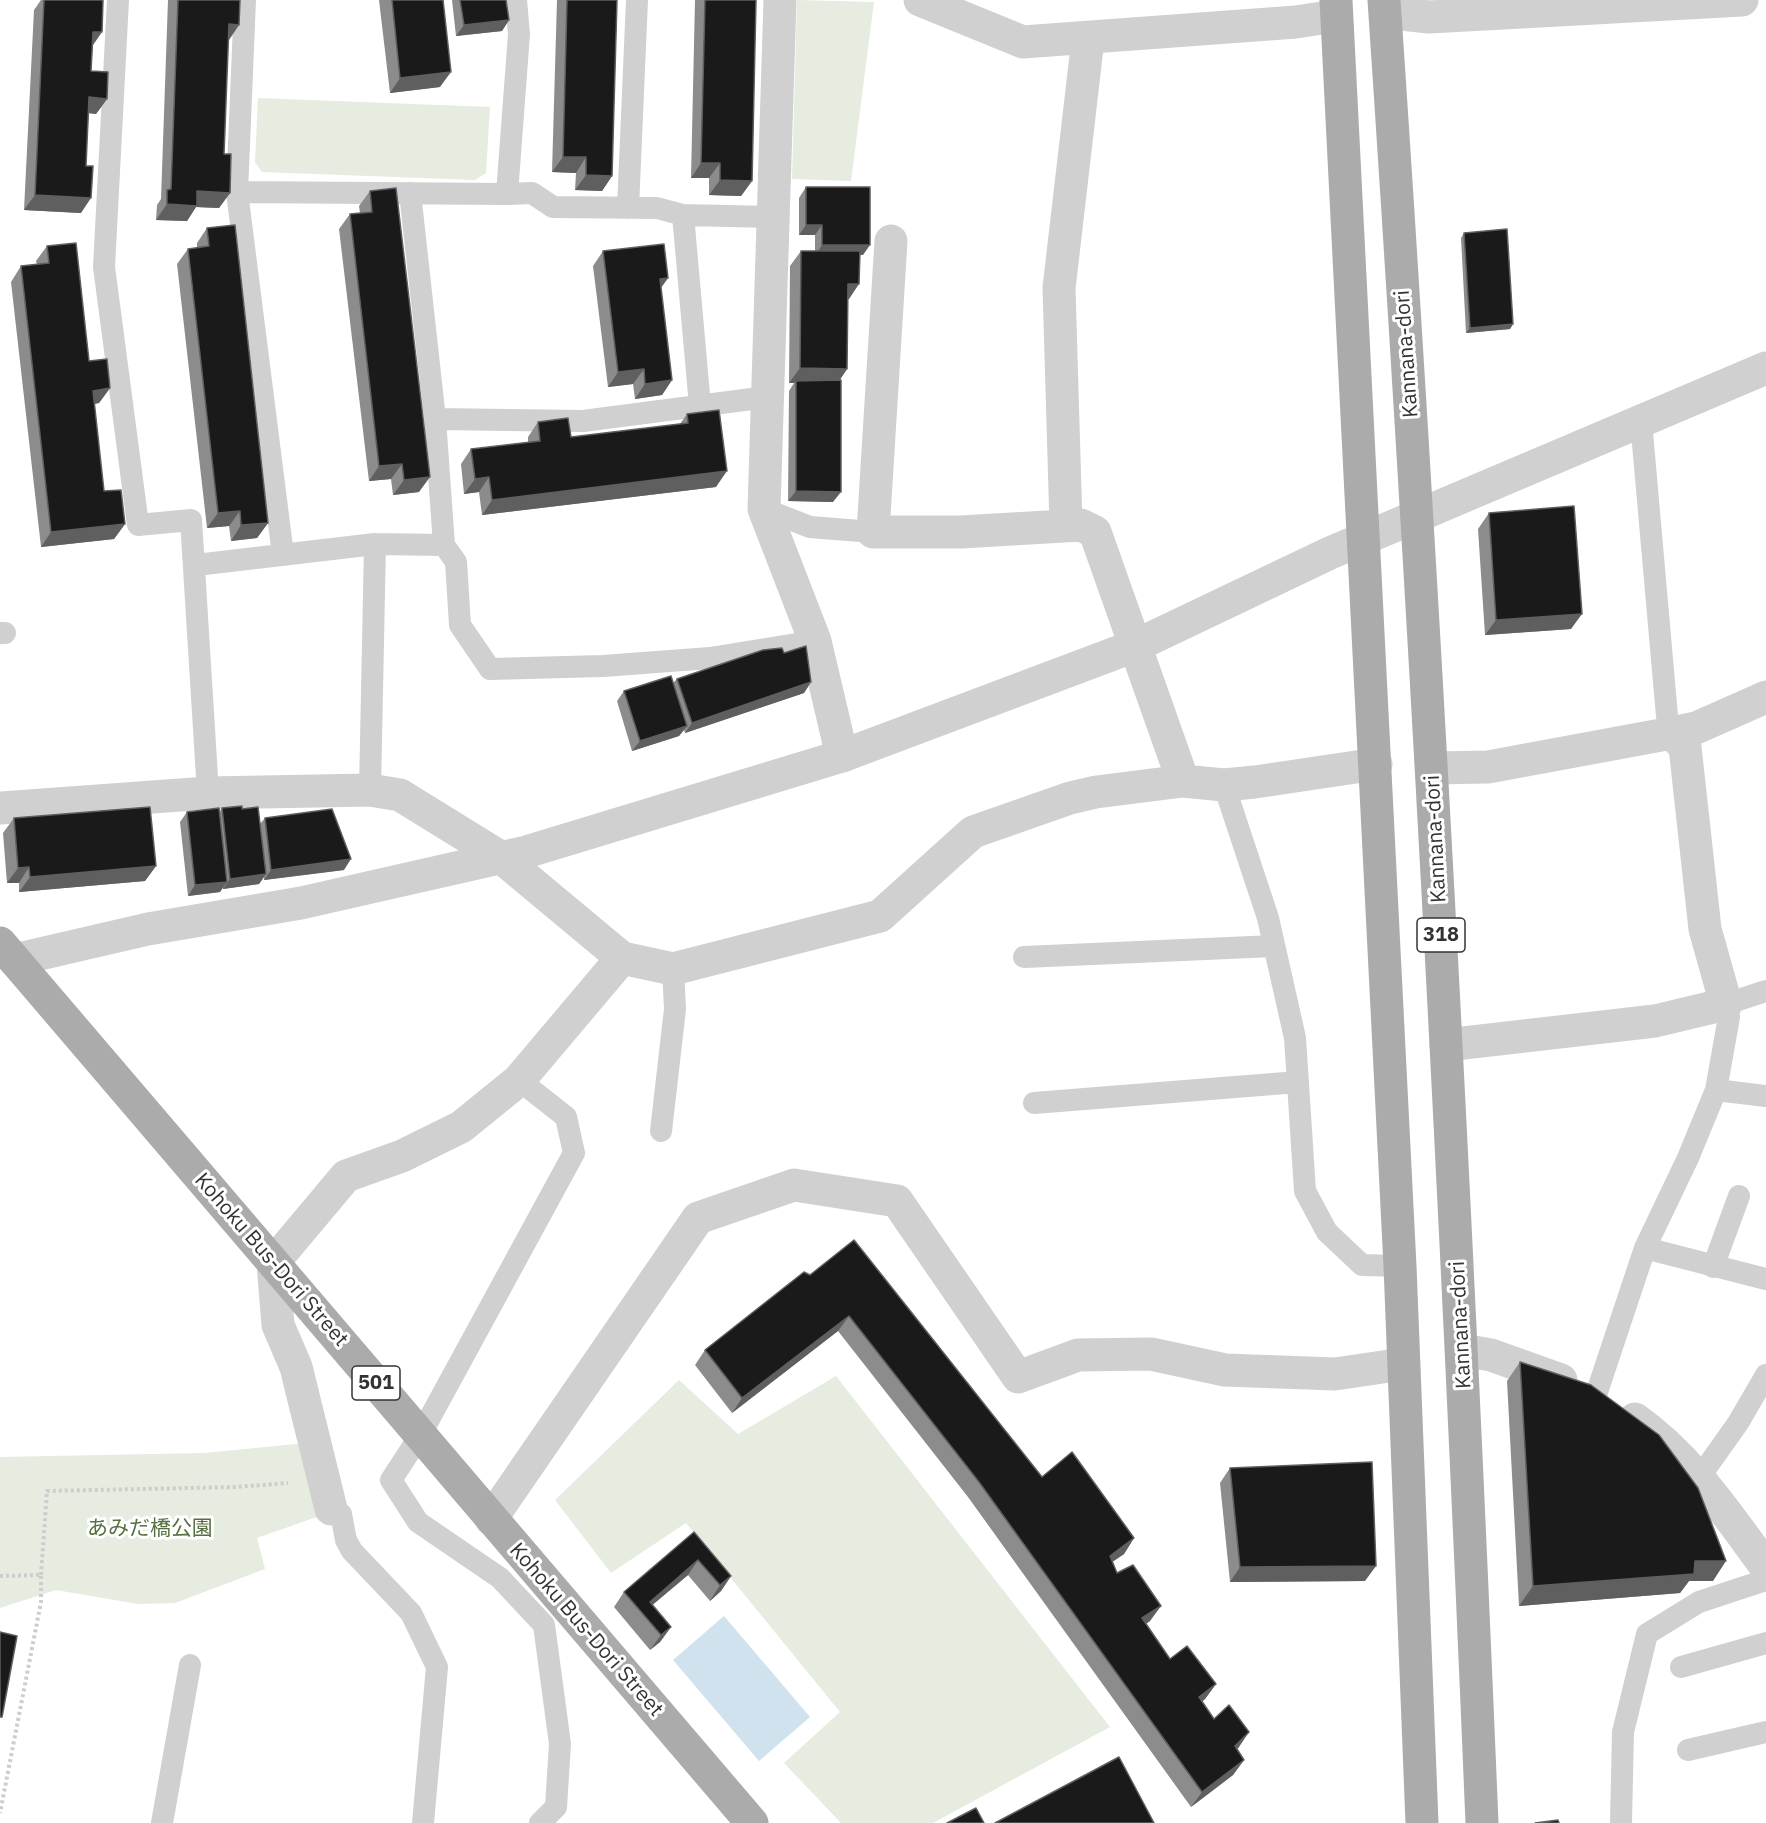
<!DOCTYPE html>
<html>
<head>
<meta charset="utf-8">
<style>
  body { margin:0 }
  canvas { display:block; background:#fff }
</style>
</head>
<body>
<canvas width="1766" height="1823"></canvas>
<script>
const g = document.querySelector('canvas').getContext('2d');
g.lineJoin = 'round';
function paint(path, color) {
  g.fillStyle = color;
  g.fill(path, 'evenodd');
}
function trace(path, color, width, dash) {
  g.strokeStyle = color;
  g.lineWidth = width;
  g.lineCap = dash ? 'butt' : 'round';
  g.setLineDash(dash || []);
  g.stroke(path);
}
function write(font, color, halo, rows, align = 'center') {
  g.font = font + ' "IBM Plex Sans","Noto Sans JP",sans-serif';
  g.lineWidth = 6;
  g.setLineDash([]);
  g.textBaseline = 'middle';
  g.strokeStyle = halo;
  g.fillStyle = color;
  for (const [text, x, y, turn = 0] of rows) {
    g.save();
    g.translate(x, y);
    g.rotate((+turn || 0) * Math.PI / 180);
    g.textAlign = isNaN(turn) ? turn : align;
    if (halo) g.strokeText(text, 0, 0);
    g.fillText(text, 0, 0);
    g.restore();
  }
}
const green = new Path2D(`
  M 797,0 L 874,2 L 851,181 L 792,179 Z
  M 258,98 L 490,107 L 486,173 L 475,180 L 262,172 L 255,162 Z
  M 836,1376 L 1110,1727 L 933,1823 L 841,1823 L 784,1763 L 840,1712 L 686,1523 L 611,1573 L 555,1500 L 679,1380 L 738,1434 Z
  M 306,1443 L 325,1514 L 257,1538 L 265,1569 L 175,1603 L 138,1604 L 56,1590 L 0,1608 L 0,1457 L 204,1453 Z`);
const water = new Path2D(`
  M 724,1616 L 810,1717 L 759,1761 L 673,1660 Z`);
const path = new Path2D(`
  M 41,1575 L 47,1491 L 236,1487 L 288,1483
  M 0,1576 L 41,1575 L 41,1602 L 0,1813`);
const service = new Path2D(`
  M 118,0 L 104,267 L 138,525 L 191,520 L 208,793
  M 245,0 L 237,192 L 283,555
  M 237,192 L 507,194 L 519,34 L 516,0
  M 410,193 L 435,419 L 444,545
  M 507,194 L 532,193 L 553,207 L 657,208 L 683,215 L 772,217
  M 628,208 L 637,0
  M 683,215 L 700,406
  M 435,419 L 583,421 L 767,397
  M 1641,421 L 1667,716 L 1672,733
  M 764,509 L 810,527 L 873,532
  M 196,565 L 375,544 L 444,545 L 456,562 L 460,625 L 490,669 L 603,666 L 710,658 L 815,641
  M 0,633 L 5,633
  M 1224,785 L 1268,918 L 1295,1038 L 1305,1191 L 1327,1232 L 1362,1265 L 1400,1266
  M 370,790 L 375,544
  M 1024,957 L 1274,946
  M 519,1080 L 566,1117 L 574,1153 L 421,1434 L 391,1480 L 418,1522 L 500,1578 L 544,1625 L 560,1744 L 556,1807 L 540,1823
  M 1716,1090 L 1766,1096
  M 1034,1103 L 1298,1082
  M 661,1131 L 675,1009 L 673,969
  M 1645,1248 L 1766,1279
  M 1713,1267 L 1739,1196
  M 1597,1392 L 1645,1248 L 1688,1158 L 1716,1090 L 1729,1017 L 1726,1004 L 1766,991
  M 1699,1478 L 1738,1423 L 1766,1375
  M 331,1509 L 341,1514 L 346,1540 L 352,1551 L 411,1613 L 437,1667 L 423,1823
  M 1681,1667 L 1766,1643
  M 1688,1750 L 1766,1732
  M 162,1823 L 190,1665
  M 1621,1823 L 1623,1732 L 1647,1634 L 1699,1602 L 1766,1580`);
const minor = new Path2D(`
  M 780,0 L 764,509 L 815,641 L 842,756
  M 920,0 L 1023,42 L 1296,22 L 1328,17
  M 1392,13 L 1429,17 L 1742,0
  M 891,241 L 873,532 L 961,532 L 1081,525 L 1095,532 L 1183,781
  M 1066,525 L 1059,288 L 1088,39
  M 1433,768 L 1488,767 L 1672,733 L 1696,728 L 1766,697
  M 0,808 L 208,793 L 370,790 L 400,795 L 502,858 L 622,958 L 673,969 L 880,916 L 973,832 L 1070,798 L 1096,792 L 1183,781 L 1224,785 L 1255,782 L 1376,764
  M 1446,1045 L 1655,1021 L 1726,1004 L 1705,929 L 1685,747 L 1672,733
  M 1462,1350 L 1491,1355 L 1561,1380
  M 1635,1419 C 1689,1457 1727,1514 1766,1567
  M 331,1509 L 296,1367 L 278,1325 L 273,1263 L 346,1176 L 402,1156 L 461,1127 L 519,1080 L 622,958
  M 491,1519 L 698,1218 L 794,1185 L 897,1201 L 1018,1377 L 1078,1355 L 1151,1354 L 1225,1370 L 1335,1374 L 1403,1364`);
const tertiary = new Path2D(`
  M 14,960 L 148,929 L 301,903 L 526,852 L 842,756 L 1137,645 L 1330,553 L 1766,368`);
const primary = new Path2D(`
  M 1336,0 L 1400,1266 L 1422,1823
  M 1384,0 C 1425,607 1457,1215 1482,1823
  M 0,943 L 752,1823`);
const wall = new Path2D(`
  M 41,0 L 103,0 L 93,45 L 91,71 L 107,99 L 96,114 L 89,113 L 81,213 L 24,210 L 34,10 Z
  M 168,0 L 240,0 L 228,40 L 224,154 L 230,193 L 219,208 L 196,207 L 187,221 L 156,220 L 157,205 L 161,199 Z
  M 379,0 L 443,0 L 440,87 L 390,93 Z
  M 452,0 L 506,0 L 509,20 L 502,31 L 456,36 Z
  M 557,0 L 617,0 L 612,176 L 602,191 L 575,190 L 576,173 L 552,172 Z
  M 695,0 L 756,0 L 752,181 L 741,196 L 709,195 L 709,178 L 691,178 Z
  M 806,187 L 863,255 L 860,255 L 849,299 L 848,299 L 847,369 L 839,381 L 833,502 L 788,501 L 789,391 L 794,383 L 789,383 L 790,266 L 801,251 L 815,251 L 815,235 L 799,235 L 799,198 Z
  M 370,191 L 419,492 L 393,495 L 391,479 L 369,481 L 339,229 L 350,214 L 360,213 L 359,206 Z
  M 207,228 L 268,523 L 257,538 L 231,541 L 229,526 L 207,528 L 177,264 L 188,249 L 197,248 L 197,243 Z
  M 1464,233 L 1513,324 L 1510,329 L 1466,333 L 1461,238 Z
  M 47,246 L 89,361 L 110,388 L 99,403 L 94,404 L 104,491 L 125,524 L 114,539 L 41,547 L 11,282 L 21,266 L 37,265 L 36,261 Z
  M 603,251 L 668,278 L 661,288 L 672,380 L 662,395 L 635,399 L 633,384 L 608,387 L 593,266 Z
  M 687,414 L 716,487 L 482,515 L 479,492 L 464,494 L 461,464 L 471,449 L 528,442 L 528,437 L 538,422 L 571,437 L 680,424 Z
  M 1489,513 L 1571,629 L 1485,635 L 1478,529 Z
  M 784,653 L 811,682 L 804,693 L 685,733 L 684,730 L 679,736 L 632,751 L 617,701 L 624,691 L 673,683 L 677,679 Z
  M 222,808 L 242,809 L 260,824 L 265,818 L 344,870 L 264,880 L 264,877 L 259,884 L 223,889 L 223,887 L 220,892 L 188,896 L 180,822 L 187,812 L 219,813 Z
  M 14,818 L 156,866 L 145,881 L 19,892 L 19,883 L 7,883 L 3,833 Z
  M 804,1272 L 1042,1477 L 1134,1538 L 1124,1554 L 1112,1562 L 1117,1573 L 1150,1621 L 1146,1624 L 1170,1659 L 1216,1684 L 1205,1699 L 1202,1702 L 1214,1719 L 1239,1747 L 1237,1749 L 1244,1760 L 1233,1775 L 1191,1807 L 968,1497 L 838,1331 L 732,1413 L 695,1365 L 705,1350 Z
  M 1520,1362 L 1713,1581 L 1689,1581 L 1680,1593 L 1519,1606 L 1507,1381 Z
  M 1230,1468 L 1365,1581 L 1230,1582 L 1220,1483 Z
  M 694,1532 L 731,1576 L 721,1591 L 710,1601 L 688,1575 L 652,1605 L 671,1627 L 660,1642 L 650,1650 L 614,1607 L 624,1592 Z`);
const shadedWall = new Path2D(`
  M 509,20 L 502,31 L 456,36 L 464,25 Z
  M 229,24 L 239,25 L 229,40 Z
  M 93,32 L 102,32 L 91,48 Z
  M 451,72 L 440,87 L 390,93 L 400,78 Z
  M 89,97 L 107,99 L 96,114 L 79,112 Z
  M 563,157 L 586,157 L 576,173 L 552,172 Z
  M 701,163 L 720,163 L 709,178 L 691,178 Z
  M 586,175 L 612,176 L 602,191 L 575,190 Z
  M 720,180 L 752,181 L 741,196 L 709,195 Z
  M 197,191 L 230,193 L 219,208 L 196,207 L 187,221 L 156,220 L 167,204 Z
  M 35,195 L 91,198 L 81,213 L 24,210 Z
  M 806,225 L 822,225 L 815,235 L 799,235 Z
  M 822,245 L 870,245 L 863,255 L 815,256 Z
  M 668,278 L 657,293 L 660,279 Z
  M 848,284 L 859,284 L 849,299 L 837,299 Z
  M 1513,324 L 1510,329 L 1466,333 L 1470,328 Z
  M 800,368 L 847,369 L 837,384 L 796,381 L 794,383 L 789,383 Z
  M 644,369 L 633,384 L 608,387 L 618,372 Z
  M 672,380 L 662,395 L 635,399 L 645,384 Z
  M 110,388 L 99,403 L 82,406 L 93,391 Z
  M 402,464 L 391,479 L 369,481 L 379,466 Z
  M 727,471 L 716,487 L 482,515 L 492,500 Z
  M 430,477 L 419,492 L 393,495 L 404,480 Z
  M 489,477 L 479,492 L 464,494 L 475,479 Z
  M 796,491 L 841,492 L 833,502 L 788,501 Z
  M 240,511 L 229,526 L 207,528 L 218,513 Z
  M 268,523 L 257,538 L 231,541 L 241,525 Z
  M 125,524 L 114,539 L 41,547 L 51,532 Z
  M 1582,614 L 1571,629 L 1485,635 L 1496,620 Z
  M 811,682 L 804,693 L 685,733 L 692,723 Z
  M 687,726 L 679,736 L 632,751 L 640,741 Z
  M 351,859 L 344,870 L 264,880 L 271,870 Z
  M 156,866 L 145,881 L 19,892 L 30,877 Z
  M 29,867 L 19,883 L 7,883 L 18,868 Z
  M 266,874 L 259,884 L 223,889 L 230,879 Z
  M 227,882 L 220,892 L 188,896 L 195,885 Z
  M 849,1316 L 838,1331 L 732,1413 L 742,1398 Z
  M 1134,1538 L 1124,1554 L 1099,1571 L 1110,1556 Z
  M 698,1560 L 688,1575 L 643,1613 L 650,1602 Z
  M 1695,1561 L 1726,1561 L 1713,1581 L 1689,1581 L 1680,1593 L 1519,1606 L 1533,1586 Z
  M 1376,1566 L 1365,1581 L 1230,1582 L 1240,1567 Z
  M 731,1576 L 721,1591 L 710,1601 L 720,1585 Z
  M 1161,1606 L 1150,1621 L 1132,1633 L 1142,1618 Z
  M 671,1627 L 660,1642 L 650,1650 L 661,1635 Z
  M 1216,1684 L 1205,1699 L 1188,1712 L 1199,1697 Z
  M 1249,1732 L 1239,1747 L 1225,1761 L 1235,1746 Z
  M 1244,1760 L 1233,1775 L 1191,1807 L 1202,1792 Z`);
const building = new Path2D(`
  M 44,0 L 103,0 L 102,32 L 93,32 L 91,71 L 108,72 L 107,99 L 89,97 L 86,166 L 93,166 L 91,198 L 35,195 Z
  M 178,0 L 240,0 L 239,25 L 229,24 L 224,154 L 231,154 L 230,193 L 197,191 L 197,206 L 167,204 L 167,190 L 171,189 Z
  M 392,0 L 443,0 L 451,72 L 400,78 Z
  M 460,0 L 506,0 L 509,20 L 464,25 Z
  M 567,0 L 617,0 L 612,176 L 586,175 L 586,157 L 563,157 Z
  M 705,0 L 756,0 L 752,181 L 720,180 L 720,163 L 701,163 Z
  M 806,187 L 870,187 L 870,245 L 822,245 L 822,225 L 806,225 Z
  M 396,188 L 430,477 L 404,480 L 402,464 L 379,466 L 350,214 L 372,212 L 370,191 Z
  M 235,225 L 268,523 L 241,525 L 240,511 L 218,513 L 188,249 L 209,246 L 207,228 Z
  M 1507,229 L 1513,324 L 1470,328 L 1464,233 Z
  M 76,243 L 89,361 L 107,359 L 110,388 L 93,391 L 104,491 L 121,490 L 125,524 L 51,532 L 21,266 L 49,263 L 47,246 Z
  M 664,244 L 668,278 L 660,279 L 672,380 L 645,384 L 644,369 L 618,372 L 603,251 Z
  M 801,251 L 860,251 L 859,284 L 848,284 L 847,369 L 800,368 Z
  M 841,380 L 841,492 L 796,491 L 796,381 Z
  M 719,410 L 727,471 L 492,500 L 489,477 L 475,479 L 471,449 L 540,441 L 538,422 L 568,418 L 571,437 L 688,423 L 687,414 Z
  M 1574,506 L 1582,614 L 1496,620 L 1489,513 Z
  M 806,646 L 811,682 L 692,723 L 677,679 L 763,650 L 782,648 L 784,653 Z
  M 671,676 L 687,726 L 640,741 L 624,691 Z
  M 242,806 L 242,809 L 258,807 L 266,874 L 230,879 L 222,808 Z
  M 150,807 L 156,866 L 30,877 L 29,867 L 18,868 L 14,818 Z
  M 219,808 L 227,882 L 195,885 L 187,812 Z
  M 332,809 L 351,859 L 271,870 L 265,818 Z
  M 854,1240 L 1042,1477 L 1072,1452 L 1134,1538 L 1110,1556 L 1117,1573 L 1133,1565 L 1161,1606 L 1142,1618 L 1170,1659 L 1187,1646 L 1216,1684 L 1199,1697 L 1214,1719 L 1229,1705 L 1249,1732 L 1235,1746 L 1244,1760 L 1202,1792 L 979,1482 L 849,1316 L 742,1398 L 705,1350 L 804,1272 L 810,1275 Z
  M 1520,1362 L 1591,1385 L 1659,1435 L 1698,1488 L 1726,1561 L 1695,1561 L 1694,1574 L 1533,1586 Z
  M 1372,1462 L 1376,1566 L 1240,1567 L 1230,1468 Z
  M 694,1532 L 731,1576 L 720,1585 L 698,1560 L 650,1602 L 671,1627 L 661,1635 L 624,1592 Z
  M 0,1632 L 17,1636 L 2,1717 L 0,1717 Z
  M 1119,1757 L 1154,1823 L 995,1823 Z
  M 976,1808 L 984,1823 L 947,1823 Z
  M 1558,1820 L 1559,1823 L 1535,1823 Z`);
const shields = [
  [1441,935,48],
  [376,1383,48]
];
const shieldNames = [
  ["318",1441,935],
  ["501",376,1383]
];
const streetNames = [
  ["Kannana-dori",1407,354,-94],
  ["Kannana-dori",1436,839,-93],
  ["Kohoku Bus-Dori Street",271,1260,49],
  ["Kannana-dori",1461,1325,-93],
  ["Kohoku Bus-Dori Street",586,1630,49]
];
const parkNames = [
  ["あみだ橋公園",150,1529]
];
paint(green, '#e6ecdf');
paint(water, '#cfe2ee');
trace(path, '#cdcdcd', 4, [3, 3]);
trace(service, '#d0d0d0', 22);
trace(minor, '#d0d0d0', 33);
trace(tertiary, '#d0d0d0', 33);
trace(primary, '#ababab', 33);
paint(wall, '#8c8c8c');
paint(shadedWall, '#5f5f5f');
paint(building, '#1a1a1a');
trace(building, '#5f5f5f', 1.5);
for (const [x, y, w] of shields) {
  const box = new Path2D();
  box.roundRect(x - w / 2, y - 17, w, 34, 4.5);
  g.fillStyle = '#fff';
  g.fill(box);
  trace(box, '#333', 1.5);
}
write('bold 20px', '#333', null, shieldNames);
write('21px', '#333', '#fff', streetNames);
write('21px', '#56703f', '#fff', parkNames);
</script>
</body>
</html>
